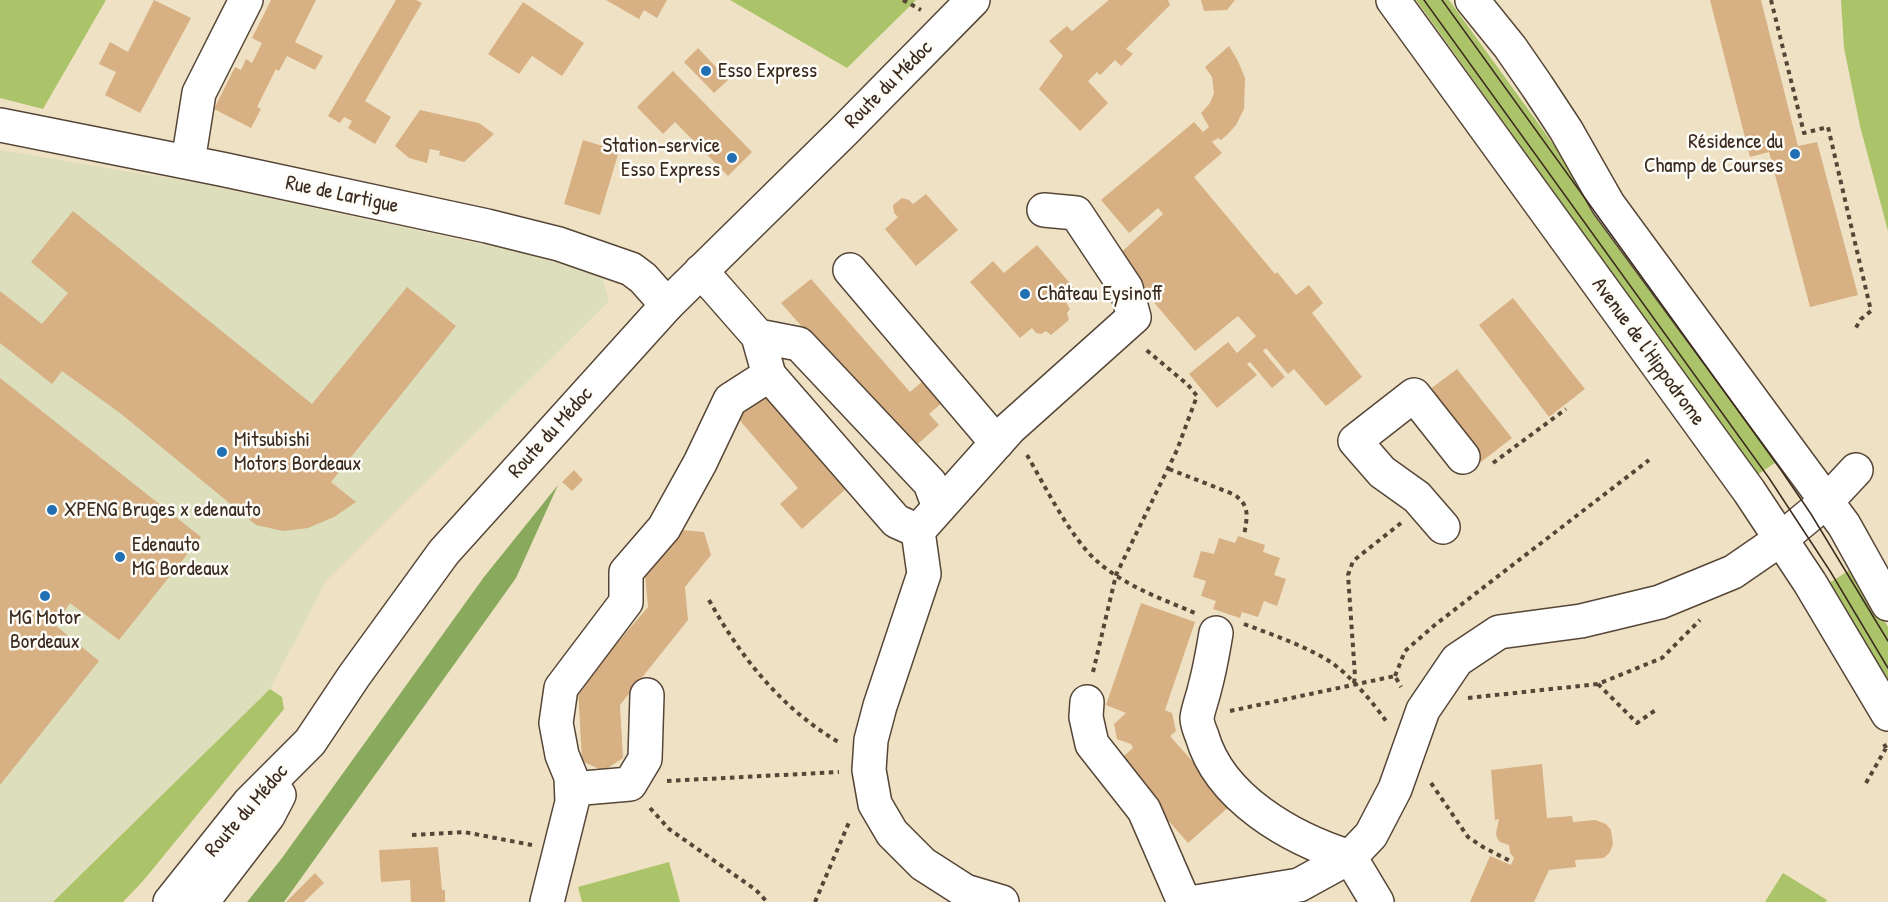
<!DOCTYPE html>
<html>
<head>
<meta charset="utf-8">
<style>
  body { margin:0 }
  canvas { display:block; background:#efe2c4 }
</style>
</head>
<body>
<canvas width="1888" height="902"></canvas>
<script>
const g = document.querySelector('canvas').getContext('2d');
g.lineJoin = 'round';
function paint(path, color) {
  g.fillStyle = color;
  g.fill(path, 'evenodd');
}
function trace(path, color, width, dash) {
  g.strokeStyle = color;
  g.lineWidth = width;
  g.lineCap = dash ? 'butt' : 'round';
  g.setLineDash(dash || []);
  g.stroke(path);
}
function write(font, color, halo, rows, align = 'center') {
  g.font = font + ' "Patrick Hand",sans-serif';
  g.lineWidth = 5;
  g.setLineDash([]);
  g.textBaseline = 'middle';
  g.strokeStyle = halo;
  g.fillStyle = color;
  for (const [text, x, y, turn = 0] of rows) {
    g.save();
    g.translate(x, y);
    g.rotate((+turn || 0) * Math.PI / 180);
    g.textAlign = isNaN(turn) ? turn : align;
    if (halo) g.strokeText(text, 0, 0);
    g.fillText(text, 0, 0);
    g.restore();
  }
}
const built = new Path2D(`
  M 0,150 L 202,184 L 522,253 L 602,276 L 609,301 L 326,581 L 270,689 L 53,902 L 0,902 Z`);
const green = new Path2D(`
  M 0,0 L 106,0 L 43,109 L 0,98 Z
  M 730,0 L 916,0 L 847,68 Z
  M 1416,0 L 1449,0 L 1781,459 L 1757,475 Z
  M 1841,0 L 1888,0 L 1888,231 L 1860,126 L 1844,48 Z
  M 1853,568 L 1888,627 L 1888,680 L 1829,583 Z
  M 270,689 L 282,697 L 284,709 L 143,881 L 123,902 L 53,902 Z
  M 669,862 L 680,902 L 582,902 L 578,887 Z
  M 1783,873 L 1827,900 L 1826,902 L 1765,902 Z`);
const forest = new Path2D(`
  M 558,485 L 516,578 L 284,902 L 247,902 L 282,858 L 484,577 Z`);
const building = new Path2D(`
  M 154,0 L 191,18 L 140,113 L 105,95 L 116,72 L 99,64 L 110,42 L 128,52 Z
  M 271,0 L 316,0 L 295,42 L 323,56 L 315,70 L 287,56 L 279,71 L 276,69 L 257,107 L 261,109 L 251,128 L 214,109 L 235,67 L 241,70 L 246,59 L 252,63 L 262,43 L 252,38 Z
  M 396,0 L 416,0 L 422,3 L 365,101 L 391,117 L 375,144 L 348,128 L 352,121 L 344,117 L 340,123 L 328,116 Z
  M 606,0 L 667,0 L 657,18 L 644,10 L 639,19 Z
  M 1109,0 L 1168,0 L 1170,5 L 1126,49 L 1133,54 L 1121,66 L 1115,60 L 1100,75 L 1097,72 L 1088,81 L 1108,103 L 1080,131 L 1039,89 L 1063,56 L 1049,41 L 1067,26 L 1072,31 Z
  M 1201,0 L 1235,0 L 1227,10 L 1204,11 Z
  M 1710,0 L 1761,0 L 1798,146 L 1817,142 L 1858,295 L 1810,307 L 1769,152 L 1750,157 Z
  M 523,2 L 584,43 L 562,76 L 532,56 L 519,74 L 488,54 Z
  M 1229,46 L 1238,61 L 1245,78 L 1244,109 L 1236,125 L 1228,134 L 1221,140 L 1218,138 L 1212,142 L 1222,153 L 1194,177 L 1275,274 L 1277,272 L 1296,295 L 1309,285 L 1323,303 L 1312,313 L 1362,377 L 1326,406 L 1294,369 L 1288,374 L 1266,348 L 1263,351 L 1285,377 L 1272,388 L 1250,362 L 1247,364 L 1257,375 L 1217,408 L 1189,374 L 1228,342 L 1237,353 L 1256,336 L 1238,316 L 1195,351 L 1116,257 L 1163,214 L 1158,208 L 1129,233 L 1101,200 L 1194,122 L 1203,132 L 1209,127 L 1201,113 L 1210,103 L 1214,93 L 1212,77 L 1205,67 Z
  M 698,48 L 728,80 L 714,93 L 684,62 Z
  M 673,71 L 752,152 L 728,176 L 675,122 L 663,134 L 637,107 Z
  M 420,110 L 479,123 L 494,134 L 464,162 L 439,155 L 440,151 L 430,149 L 427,163 L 409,158 L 395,146 Z
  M 583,140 L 619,151 L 600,215 L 564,204 Z
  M 926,194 L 958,230 L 916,266 L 885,229 L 898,217 L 894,213 L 893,205 L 902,198 L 909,200 L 913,204 Z
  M 73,211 L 312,404 L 407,287 L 456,326 L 331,482 L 356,502 L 334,517 L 308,528 L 283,531 L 256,525 L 120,413 L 62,371 L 52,384 L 0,343 L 0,291 L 42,324 L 68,293 L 31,262 Z
  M 1037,245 L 1075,289 L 1064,299 L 1070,309 L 1067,313 L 1069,320 L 1051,335 L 1046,331 L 1041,334 L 1036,333 L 1032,328 L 1020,338 L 970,282 L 993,261 L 1004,273 Z
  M 811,279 L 910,392 L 923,381 L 943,402 L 929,414 L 939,425 L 911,450 L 781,303 Z
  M 1513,298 L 1585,389 L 1549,417 L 1479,325 Z
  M 1457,369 L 1512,438 L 1481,462 L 1425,393 Z
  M 0,378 L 201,537 L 119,640 L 70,603 L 55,625 L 99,661 L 0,785 Z
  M 766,389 L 850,485 L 802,529 L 780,504 L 798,488 L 736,416 Z
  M 574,470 L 583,480 L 572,491 L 562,482 Z
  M 681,530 L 704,532 L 711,555 L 685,587 L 688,620 L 620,705 L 623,758 L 603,771 L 582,761 L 578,688 L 648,607 L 645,574 Z
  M 1238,536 L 1265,545 L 1263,552 L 1280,558 L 1274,575 L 1286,579 L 1277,606 L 1264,601 L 1258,617 L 1242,612 L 1240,618 L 1213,609 L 1216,601 L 1201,596 L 1206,581 L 1193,577 L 1201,551 L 1214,554 L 1219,538 L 1235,543 Z
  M 1141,603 L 1195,622 L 1165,710 L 1172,713 L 1176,731 L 1170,736 L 1231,805 L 1188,843 L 1117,762 L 1133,748 L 1131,744 L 1117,739 L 1114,724 L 1126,713 L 1106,705 Z
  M 1542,764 L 1547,818 L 1572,816 L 1573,822 L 1595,820 L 1606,824 L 1611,830 L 1613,844 L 1610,852 L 1604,858 L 1575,860 L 1576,867 L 1549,870 L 1534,902 L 1470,902 L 1490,856 L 1511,865 L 1514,858 L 1510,853 L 1509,845 L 1500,842 L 1497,838 L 1496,833 L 1499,819 L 1495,820 L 1491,770 Z
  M 438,847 L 442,890 L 445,890 L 445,902 L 411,902 L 410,880 L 381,882 L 379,850 Z
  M 315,873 L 324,883 L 304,902 L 286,902 Z`);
const path = new Path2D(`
  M 903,0 L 921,10
  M 1771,0 L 1804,133 L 1828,127 L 1871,311 L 1861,319 L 1854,331
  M 1027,455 C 1045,486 1071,539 1098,562 C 1125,586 1162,599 1195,613
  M 1493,463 L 1566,409
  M 1169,469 L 1233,494 C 1251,505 1247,517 1244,536
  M 709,600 C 741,658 782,709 840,743
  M 1244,624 C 1273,635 1303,645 1329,661 C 1349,674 1372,701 1386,721
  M 1093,672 L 1116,575 L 1177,450 L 1197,396 L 1188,385 L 1144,348
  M 1395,676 L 1405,651 L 1436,624 L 1649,460
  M 1354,683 L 1355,676 L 1348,575 L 1353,561 L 1401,523
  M 1598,684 L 1637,723 L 1657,709
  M 1468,698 L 1598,684 L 1662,658 L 1700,620
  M 1230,711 L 1395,676 L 1401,687
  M 1884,744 L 1888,751
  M 667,781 L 839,772
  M 1431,783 L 1468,837 L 1483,847 L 1512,862
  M 1866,783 L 1886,748
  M 650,808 L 669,829 L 756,890 L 767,902
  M 412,835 L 464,832 L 532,845
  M 815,902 L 850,820`);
const minor = new Path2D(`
  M 1393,0 L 1749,491 L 1810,583 L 1888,714
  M 1472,0 L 1510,47 L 1537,86 L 1566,130 L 1608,204 L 1796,460 L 1844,525 L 1888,604
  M 0,125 L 221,169 L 487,226 L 559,244 L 631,269 L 643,278 L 667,305
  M 188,162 L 199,93 L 246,0
  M 850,270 L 997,443
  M 701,271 L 758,336 L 769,375 L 896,521 L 918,531 L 924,574 L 880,706 L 871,740 L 869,770 L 875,804 L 892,833 L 923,864 L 965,891 L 1002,902
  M 758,336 L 799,344 L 930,483 L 939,507
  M 1443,527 L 1417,497 L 1382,472 L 1355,441 L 1414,395 L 1463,457
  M 918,531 L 1010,428 L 1134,317 L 1126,288 L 1076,213 L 1044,210
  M 1216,633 C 1213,651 1210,669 1205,687 C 1203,697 1198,709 1197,718 C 1197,724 1200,731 1202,736 C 1220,799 1292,839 1350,857
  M 1087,702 L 1086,717 L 1092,744 L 1144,810 L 1184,902
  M 572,789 L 630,784 L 645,759 L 647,695
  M 547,902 L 572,802 L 571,777 L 562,755 L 556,723 L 561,688 L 626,602 L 626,572 L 664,528 L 700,463 L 730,400 L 769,375
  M 1196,902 L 1299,885 L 1350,857
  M 1377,902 L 1350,857 L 1371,835 L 1395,789 L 1423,710 L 1457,660 L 1499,632 L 1581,621 L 1660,602 L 1733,572 L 1781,539 L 1828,500 L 1856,470`);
const major = new Path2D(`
  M 170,902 L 249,803 L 310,742 L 354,676 L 444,552 L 667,305 L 844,131 L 973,0
  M 202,902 L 268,816 L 279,795`);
const tram = new Path2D(`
  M 1424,0 L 1769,478 L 1830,571 L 1888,668
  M 1442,0 L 1781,470 L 1811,514 L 1888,641`);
const markers = [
  [706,71,6,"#1f6fb2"],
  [1795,154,6,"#1f6fb2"],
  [732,158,6,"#1f6fb2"],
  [1025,294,6,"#1f6fb2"],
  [222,452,6,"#1f6fb2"],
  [52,510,6,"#1f6fb2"],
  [120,557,6,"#1f6fb2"],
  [45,596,6,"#1f6fb2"]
];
const poiNames = [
  ["Esso Express",718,71],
  ["Résidence du",1783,142,"right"],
  ["Champ de Courses",1783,166,"right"],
  ["Station-service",720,146,"right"],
  ["Esso Express",720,170,"right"],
  ["Château Eysinoff",1037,294],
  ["Mitsubishi",234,440],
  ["Motors Bordeaux",234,464],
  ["XPENG Bruges x edenauto",64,510],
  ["Edenauto",132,545],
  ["MG Bordeaux",132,569],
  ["MG Motor",45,618,"center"],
  ["Bordeaux",45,642,"center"]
];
const streetNames = [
  ["Route du Médoc",889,85,-45],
  ["Rue de Lartigue",342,195,12],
  ["Avenue de l'Hippodrome",1648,352,54],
  ["Route du Médoc",551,433,-48],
  ["Route du Médoc",247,811,-49]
];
paint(built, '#dddebc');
paint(green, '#acc469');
paint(forest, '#89aa5d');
paint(building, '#d7b084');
trace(minor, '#564637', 36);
trace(major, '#564637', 36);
trace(path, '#564637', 4, [4.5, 4.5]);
trace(minor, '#fff', 33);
trace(major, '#fff', 33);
trace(tram, '#3b2a1e', 1.5);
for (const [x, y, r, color] of markers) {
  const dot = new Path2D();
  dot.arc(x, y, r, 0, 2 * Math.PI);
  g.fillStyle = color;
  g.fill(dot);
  trace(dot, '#fdfcf7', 2);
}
write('21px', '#3b2a1e', '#fdfcf7', poiNames, 'left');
write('21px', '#3b2a1e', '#fdfcf7', streetNames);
</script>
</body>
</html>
